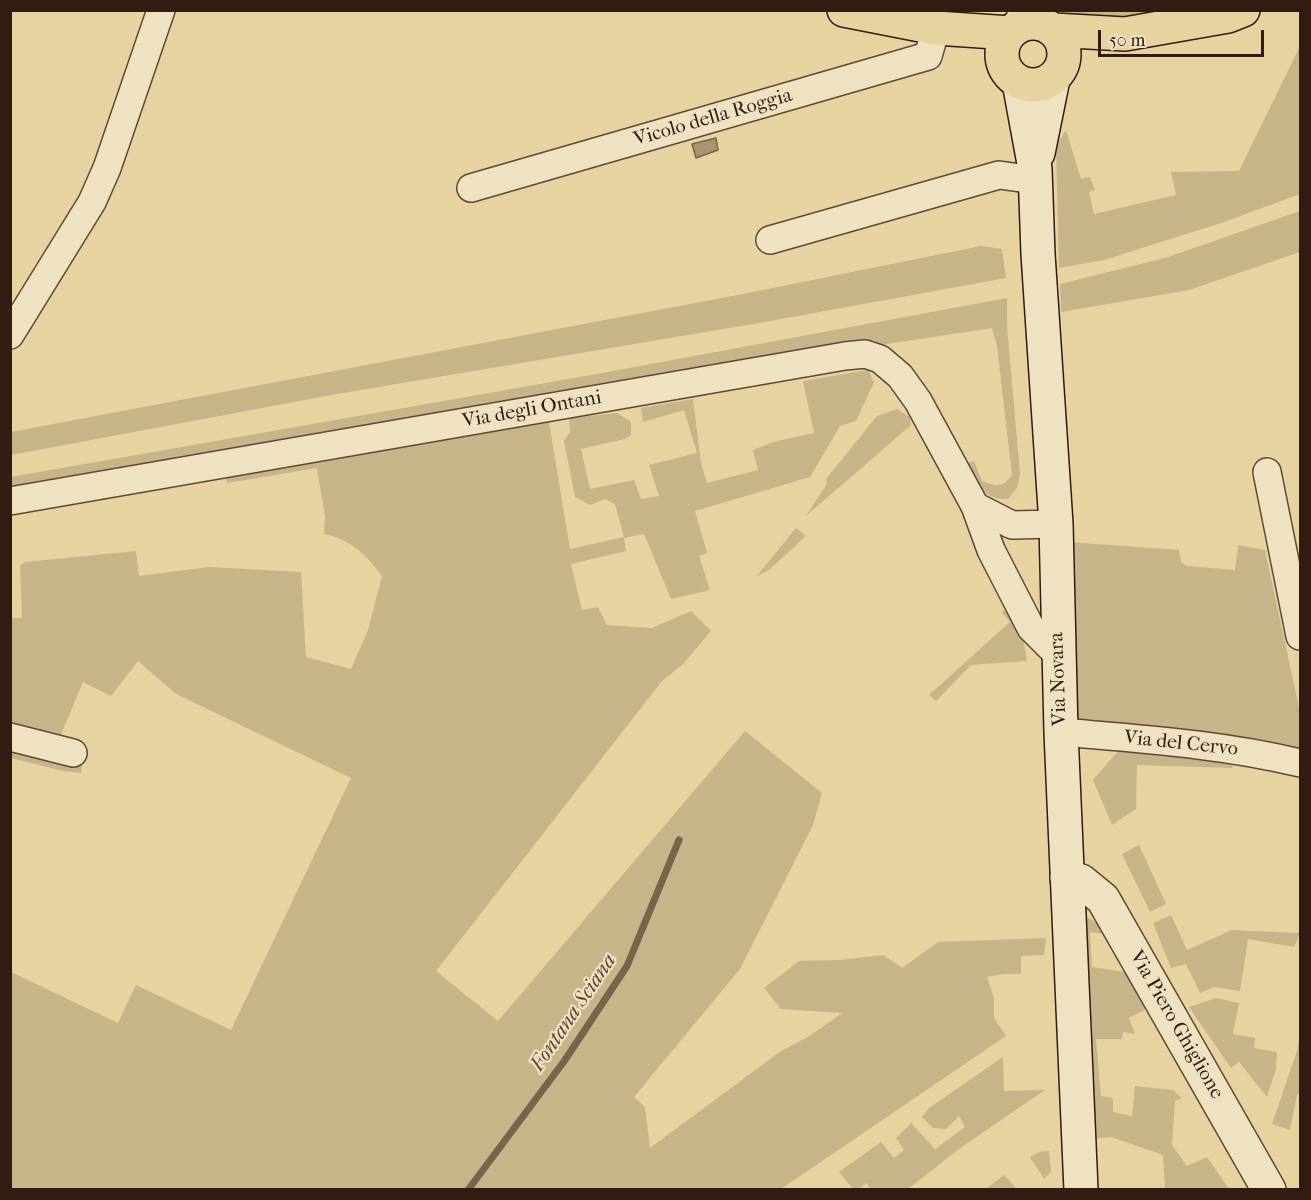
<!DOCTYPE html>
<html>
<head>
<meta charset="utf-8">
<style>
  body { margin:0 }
  #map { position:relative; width:1311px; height:1200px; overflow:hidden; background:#e6d3a0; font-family:"IM FELL French Canon",serif }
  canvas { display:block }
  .frame { position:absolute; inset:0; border:12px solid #321b12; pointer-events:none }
  .scale { position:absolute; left:1098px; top:30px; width:166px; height:27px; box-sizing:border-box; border:3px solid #321b12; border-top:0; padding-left:8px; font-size:18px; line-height:21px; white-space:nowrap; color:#321b12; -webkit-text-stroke:4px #efe2c1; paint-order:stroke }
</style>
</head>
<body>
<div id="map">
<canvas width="1311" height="1200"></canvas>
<div class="frame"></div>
<div class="scale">50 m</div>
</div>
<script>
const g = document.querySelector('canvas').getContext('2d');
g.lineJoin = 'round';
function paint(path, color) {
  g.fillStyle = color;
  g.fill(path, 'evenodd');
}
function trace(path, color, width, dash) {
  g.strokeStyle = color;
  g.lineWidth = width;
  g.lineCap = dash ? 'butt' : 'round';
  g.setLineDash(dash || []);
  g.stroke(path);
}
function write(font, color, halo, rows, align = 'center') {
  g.font = font + ' "IM FELL French Canon",serif';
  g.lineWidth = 4.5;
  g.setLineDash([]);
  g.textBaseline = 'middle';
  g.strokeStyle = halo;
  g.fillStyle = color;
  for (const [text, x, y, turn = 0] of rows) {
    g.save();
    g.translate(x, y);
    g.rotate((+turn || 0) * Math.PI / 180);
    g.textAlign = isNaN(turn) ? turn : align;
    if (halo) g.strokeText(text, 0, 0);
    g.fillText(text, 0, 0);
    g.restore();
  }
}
const green = new Path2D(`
  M 1051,11 L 1175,11 L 1133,16 L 1065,20 L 1056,16 Z
  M 1300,46 L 1300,194 L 1224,222 L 1104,260 L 1059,268 L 1056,146 L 1066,130 L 1081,179 L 1090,177 L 1095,190 L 1089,192 L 1094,214 L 1176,195 L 1171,172 L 1239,171 Z
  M 1300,211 L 1300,252 L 1189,290 L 1061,312 L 1060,284 L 1165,258 Z
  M 981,246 L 1002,249 L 1006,278 L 759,323 L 337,394 L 11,455 L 11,432 L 748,293 Z
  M 1007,298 L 1007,326 L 1020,474 L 1017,488 L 1008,499 C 985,501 974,482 963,464 L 974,461 L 982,481 C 997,487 1002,488 1012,475 L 997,346 L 992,328 L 867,347 L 11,488 L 11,477 L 597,374 Z
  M 868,370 L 874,382 L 856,421 L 840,426 L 810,477 L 695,511 L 707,553 L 699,556 L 710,590 L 671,599 L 644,534 L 624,538 L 626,551 L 571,564 L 582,610 L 598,607 L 607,625 L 652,628 L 691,611 L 711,631 L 683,664 L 662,681 L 436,971 L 498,1021 L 745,731 L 822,793 L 813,825 L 740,969 L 634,1097 L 645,1107 L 650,1148 L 781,1051 L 811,1035 L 842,1013 L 781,1009 L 764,988 L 799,961 L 840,960 L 883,955 L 902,968 L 938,942 L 1046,938 L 1044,955 L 1021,956 L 1021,974 L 1003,974 L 987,977 L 994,998 L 994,1018 L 1006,1036 L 781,1189 L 11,1189 L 11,972 L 118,1023 L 136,985 L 231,1030 L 351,778 L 176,694 L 138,661 L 111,696 L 83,682 L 60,737 L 85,747 L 81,773 L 63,771 L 11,758 L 11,618 L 22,618 L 20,566 L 25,562 L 136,551 L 139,576 L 209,567 L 301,572 L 306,657 L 351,669 L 368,630 L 382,576 C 366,555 351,539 324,534 L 325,516 L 317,468 L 227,483 L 225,474 L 549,422 L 570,549 L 624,537 L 615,504 L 605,499 L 590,505 L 575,497 L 564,441 L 570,432 L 569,418 L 617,413 L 631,422 L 631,435 L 625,439 L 581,449 L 590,489 L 634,480 L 641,499 L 659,496 L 649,465 L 697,453 L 684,410 L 643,422 L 641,408 L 693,399 L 701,463 L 707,483 L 758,470 L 753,450 L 773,442 L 814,433 L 803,381 Z
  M 897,409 L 910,417 L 911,425 L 806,516 L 827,484 L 826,479 L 877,416 Z
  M 796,528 L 806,536 L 770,569 L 756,577 Z
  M 1069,542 L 1179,550 L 1181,562 L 1187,566 L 1235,570 L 1238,545 L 1265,550 L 1300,712 L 1300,750 L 1072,722 Z
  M 1009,604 L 1022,634 L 1027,661 L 971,665 L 936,701 L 929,695 L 1010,622 L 1002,613 Z
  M 1120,749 L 1234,761 L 1232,768 L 1137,765 L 1136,809 L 1112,825 L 1093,780 Z
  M 1139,845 L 1166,904 L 1150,912 L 1122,854 Z
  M 1077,914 C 1091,918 1098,922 1105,934 L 1090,932 L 1092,967 L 1126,972 L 1146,1009 L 1129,1018 L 1135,1034 L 1123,1032 L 1122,1039 L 1096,1039 L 1101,1096 L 1113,1098 L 1113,1112 L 1132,1116 L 1135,1086 L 1173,1090 L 1182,1098 L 1175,1101 L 1172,1145 L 1187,1166 L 1207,1157 L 1229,1189 L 1165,1189 L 1163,1155 L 1111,1137 L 1088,1139 Z
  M 1171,915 L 1187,950 L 1232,930 L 1300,933 L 1294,947 L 1248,939 L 1240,991 L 1214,987 L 1200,993 L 1186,964 L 1171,968 L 1153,923 Z
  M 1216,998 L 1239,1003 L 1233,1034 L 1255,1038 L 1254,1048 L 1277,1052 L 1276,1069 L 1267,1097 L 1239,1062 L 1231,1068 L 1189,1007 Z
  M 1300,1028 L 1300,1093 L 1297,1095 L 1290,1130 L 1272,1124 L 1298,1048 Z
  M 1003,1057 L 1004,1091 L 1045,1090 L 959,1149 L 908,1189 L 871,1189 L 866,1183 L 859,1189 L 853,1189 L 839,1172 L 881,1142 L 894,1158 L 904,1150 L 896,1138 L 911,1123 L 935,1149 L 965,1127 L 959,1116 L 946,1129 L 933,1128 L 922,1117 L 929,1108 Z
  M 1049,1151 L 1051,1172 L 1044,1179 L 1030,1157 L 1039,1152 Z
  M 1004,1175 L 1017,1189 L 986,1189 Z`);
const water = new Path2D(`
  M 716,138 L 718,150 L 696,158 L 692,144 Z`);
const stream = new Path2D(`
  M 468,1190 L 565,1060 L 627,966 L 679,840`);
const minor = new Path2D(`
  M 1018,27 L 1022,10
  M 471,188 L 928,56 L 936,28
  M 770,240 L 999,175 L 1035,180
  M 10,335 L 92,202 L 107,168 L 161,10
  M 1267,472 L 1300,636
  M 10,501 L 845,356 L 865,354 L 880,359 L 900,376 L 918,401 L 975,506 L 991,550 L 1031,628 L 1059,656
  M 975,506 L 1012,525 L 1056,524
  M 1061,732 C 1141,739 1222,744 1300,763
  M 10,737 L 73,753`);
const tertiary = new Path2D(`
  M 1067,878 L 1081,881 L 1103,899 L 1269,1190`);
const secondary = new Path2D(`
  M 1019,82 L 1035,169 L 1038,254 L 1056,524 L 1061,732 L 1081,1190
  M 1038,153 L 1053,79`);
const primary = new Path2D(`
  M 844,10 L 936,28 L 1010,33
  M1002 54a31 31 0 1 1 62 0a31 31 0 1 1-62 0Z
  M 1053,30 L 1125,34 L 1228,16 L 1243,10`);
const streetNames = [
  ["Vicolo della Roggia",713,118,-16],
  ["Via degli Ontani",532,410,-10],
  ["Via Novara",1059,679,-92],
  ["Via del Cervo",1181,744,6],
  ["Via Piero Ghiglione",1176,1025,60]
];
const waterNames = [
  ["Fontana Sciana",574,1013,-56]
];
paint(green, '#c7b488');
paint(water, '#a99470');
trace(water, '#79644a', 1.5);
trace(stream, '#79644a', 7);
trace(minor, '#5f4936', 30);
trace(tertiary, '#5f4936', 36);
trace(secondary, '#321b12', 36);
trace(primary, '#321b12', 36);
trace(minor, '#efe2c1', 27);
trace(tertiary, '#efe2c1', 33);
trace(secondary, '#efe2c1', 33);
trace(primary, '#e6d3a0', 33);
write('20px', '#321b12', '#efe2c1', streetNames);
write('italic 21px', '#5c4533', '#efe2c1', waterNames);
</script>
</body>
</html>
